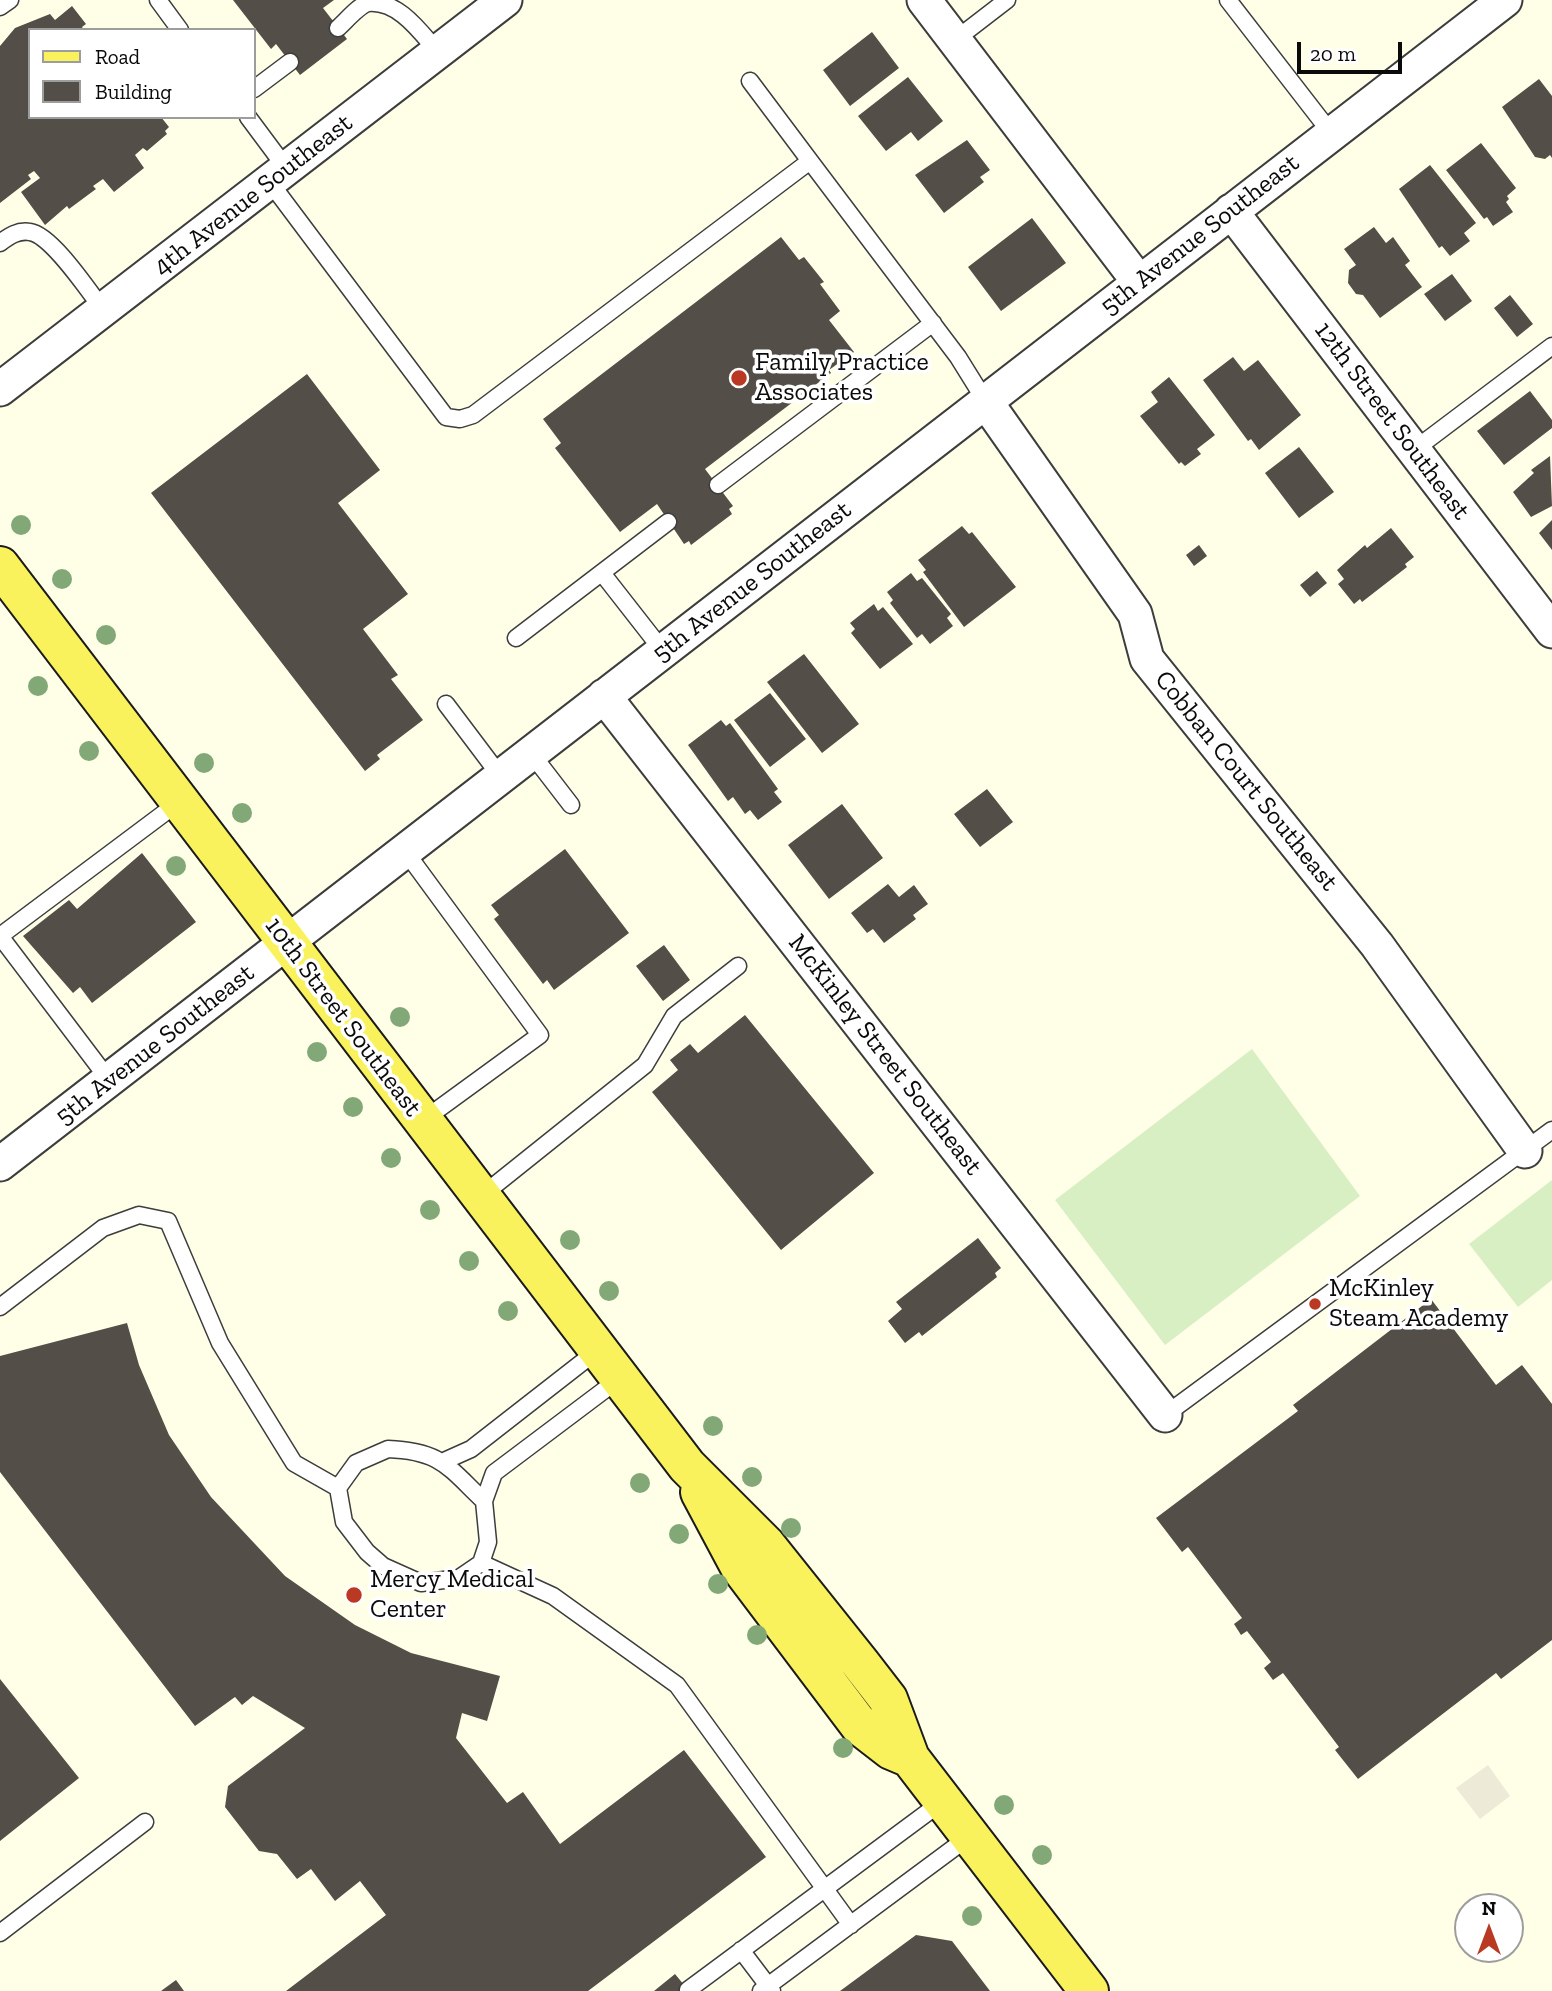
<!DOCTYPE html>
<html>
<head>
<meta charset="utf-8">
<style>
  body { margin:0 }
  #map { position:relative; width:1552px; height:1991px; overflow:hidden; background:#ffffe7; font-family:"Zilla Slab",serif }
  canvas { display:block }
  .legend { position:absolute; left:28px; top:28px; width:228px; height:91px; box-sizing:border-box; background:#fff; border:2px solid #9d9d9d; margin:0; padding:9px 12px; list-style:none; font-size:21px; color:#0a0a0a }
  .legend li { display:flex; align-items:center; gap:14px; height:35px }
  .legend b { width:35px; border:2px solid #9d9d9d }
  .north { position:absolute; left:1454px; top:1893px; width:70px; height:70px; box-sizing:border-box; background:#fff; border:2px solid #9d9d9d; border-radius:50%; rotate:0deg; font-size:19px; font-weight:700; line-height:28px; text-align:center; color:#0a0a0a }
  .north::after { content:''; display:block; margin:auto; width:24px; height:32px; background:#b93923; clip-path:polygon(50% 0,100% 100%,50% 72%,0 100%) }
  .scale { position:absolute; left:1297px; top:42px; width:105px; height:32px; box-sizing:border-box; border:4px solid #0a0a0a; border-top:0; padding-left:9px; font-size:21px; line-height:24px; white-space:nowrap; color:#0a0a0a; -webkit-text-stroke:5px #fff; paint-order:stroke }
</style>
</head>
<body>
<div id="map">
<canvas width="1552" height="1991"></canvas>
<ul class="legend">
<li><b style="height:9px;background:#f9f25d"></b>Road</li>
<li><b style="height:19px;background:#534e47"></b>Building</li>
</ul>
<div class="north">N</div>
<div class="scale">20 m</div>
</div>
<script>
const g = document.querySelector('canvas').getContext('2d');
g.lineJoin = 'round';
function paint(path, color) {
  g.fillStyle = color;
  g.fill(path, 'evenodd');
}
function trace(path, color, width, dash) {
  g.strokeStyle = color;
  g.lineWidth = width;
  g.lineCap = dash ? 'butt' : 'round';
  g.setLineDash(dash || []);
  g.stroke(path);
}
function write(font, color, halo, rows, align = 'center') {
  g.font = font + ' "Zilla Slab",serif';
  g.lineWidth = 7;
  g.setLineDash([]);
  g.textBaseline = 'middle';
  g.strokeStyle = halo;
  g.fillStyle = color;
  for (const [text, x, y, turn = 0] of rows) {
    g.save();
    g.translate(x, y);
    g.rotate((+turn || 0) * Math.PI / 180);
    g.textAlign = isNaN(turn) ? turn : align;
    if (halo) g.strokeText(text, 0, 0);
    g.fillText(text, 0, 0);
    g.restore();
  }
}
const pitch = new Path2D(`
  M 1252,1049 L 1360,1196 L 1165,1345 L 1055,1200 Z
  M 1552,1180 L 1552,1280 L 1518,1307 L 1469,1244 Z`);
const plaza = new Path2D(`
  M 1488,1765 L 1510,1796 L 1480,1819 L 1456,1788 Z`);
const building = new Path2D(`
  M 233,0 L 334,0 L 323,8 L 347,39 L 300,75 L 276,44 L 271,49 Z
  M 72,6 L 86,24 L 82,27 L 84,30 L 30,30 L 30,117 L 161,117 L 169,127 L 165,131 L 167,134 L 147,151 L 143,148 L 135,155 L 144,168 L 114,192 L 103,179 L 93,186 L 96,189 L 69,209 L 67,206 L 45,225 L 21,192 L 40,178 L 34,171 L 28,175 L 31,179 L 0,203 L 0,46 L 15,28 L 50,14 L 55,20 Z
  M 872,32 L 899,68 L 850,106 L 823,70 Z
  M 908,77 L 943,121 L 918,141 L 911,132 L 886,151 L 858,116 Z
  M 1539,79 L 1552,96 L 1552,158 L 1550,155 L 1545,159 L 1535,157 L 1502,107 Z
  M 967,140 L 990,170 L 980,177 L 984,182 L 944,213 L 915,175 Z
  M 1481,143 L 1516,188 L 1507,196 L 1509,199 L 1506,202 L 1513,212 L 1493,226 L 1487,217 L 1484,219 L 1446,170 Z
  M 1430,165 L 1476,223 L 1464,233 L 1470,241 L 1450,256 L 1442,246 L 1439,248 L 1399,189 Z
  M 1032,218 L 1066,263 L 1001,311 L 968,267 Z
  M 1374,227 L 1386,243 L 1393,237 L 1410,261 L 1405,265 L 1422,287 L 1380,318 L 1363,295 L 1356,294 L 1348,283 L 1349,270 L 1356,265 L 1344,249 Z
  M 781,237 L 799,260 L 804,257 L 824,282 L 820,284 L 840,311 L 829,320 L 854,352 L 829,370 L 831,373 L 705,469 L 733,506 L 729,509 L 732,514 L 691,545 L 689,541 L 684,544 L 657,504 L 620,532 L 555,448 L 561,443 L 543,419 Z
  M 1452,274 L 1472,301 L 1445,321 L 1424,294 Z
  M 1510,295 L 1533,324 L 1517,337 L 1494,308 Z
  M 1233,357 L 1244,371 L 1258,360 L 1301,415 L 1259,450 L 1251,439 L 1248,441 L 1203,380 Z
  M 307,374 L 380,470 L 338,503 L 408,594 L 363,629 L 398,675 L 391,679 L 423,720 L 377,755 L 380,759 L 365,771 L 151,493 Z
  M 1169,377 L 1215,435 L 1197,449 L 1201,454 L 1185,466 L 1181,462 L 1179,464 L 1140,416 L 1158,402 L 1151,392 Z
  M 1530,391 L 1552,420 L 1552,428 L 1504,465 L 1477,431 Z
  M 1299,447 L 1334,492 L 1299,518 L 1265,473 Z
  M 1550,456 L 1552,506 L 1531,517 L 1513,492 L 1534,473 L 1531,470 Z
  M 1552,520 L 1552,550 L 1539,533 Z
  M 962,526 L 969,534 L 972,532 L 1016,587 L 964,627 L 923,572 L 926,570 L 918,560 Z
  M 1391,528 L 1414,557 L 1405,564 L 1407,567 L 1362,602 L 1360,599 L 1354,604 L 1338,584 L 1344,579 L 1337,570 L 1365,545 L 1367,548 Z
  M 1199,545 L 1207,556 L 1194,566 L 1186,555 Z
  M 1317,571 L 1327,583 L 1310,597 L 1300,585 Z
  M 911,573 L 917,581 L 922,578 L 951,614 L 947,618 L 953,626 L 930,644 L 922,634 L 917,638 L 890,603 L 893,600 L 887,592 Z
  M 874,604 L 878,611 L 883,607 L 913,644 L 880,669 L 851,633 L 855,629 L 850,623 Z
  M 804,654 L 859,724 L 822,753 L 767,682 Z
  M 770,693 L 806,739 L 770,767 L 734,720 Z
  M 721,720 L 726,726 L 730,723 L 778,789 L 774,792 L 782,802 L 758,820 L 750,810 L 745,814 L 733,797 L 728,801 L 688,745 Z
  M 987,789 L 1013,822 L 980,847 L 954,814 Z
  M 842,804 L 883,858 L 829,899 L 788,845 Z
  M 565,849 L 629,933 L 554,990 L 547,980 L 543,984 L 494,919 L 499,915 L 491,905 Z
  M 142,853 L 196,922 L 92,1003 L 80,987 L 73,993 L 23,936 L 69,900 L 77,909 Z
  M 888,884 L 899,897 L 914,885 L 928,904 L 913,915 L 916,919 L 884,943 L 873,929 L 867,933 L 851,913 Z
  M 664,945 L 690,980 L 663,1001 L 636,966 Z
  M 745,1015 L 874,1173 L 781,1250 L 652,1092 L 678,1070 L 670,1060 L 690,1044 L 698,1053 Z
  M 978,1238 L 1001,1268 L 995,1273 L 997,1277 L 922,1336 L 919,1332 L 905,1343 L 888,1321 L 902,1309 L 896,1302 Z
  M 1431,1299 L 1496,1385 L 1522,1365 L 1552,1404 L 1552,1640 L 1501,1679 L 1496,1673 L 1358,1779 L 1335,1750 L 1339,1747 L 1283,1673 L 1273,1680 L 1264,1668 L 1271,1662 L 1247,1631 L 1241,1635 L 1234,1624 L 1242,1618 L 1188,1547 L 1182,1552 L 1156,1518 L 1298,1411 L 1293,1405 Z
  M 127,1323 L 139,1365 L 169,1435 L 211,1497 L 285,1576 L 355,1625 L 411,1653 L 500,1676 L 487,1721 L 462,1713 L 456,1738 L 507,1803 L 523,1792 L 560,1844 L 684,1750 L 766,1857 L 588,1991 L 286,1991 L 386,1915 L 360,1881 L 335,1901 L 311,1869 L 297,1879 L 277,1854 L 259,1851 L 225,1807 L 228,1786 L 305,1728 L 253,1696 L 242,1705 L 235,1697 L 195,1726 L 0,1472 L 0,1356 Z
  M 0,1679 L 79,1778 L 0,1841 Z
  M 916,1935 L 952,1941 L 990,1991 L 840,1991 Z
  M 675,1974 L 689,1991 L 654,1991 Z
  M 176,1980 L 184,1991 L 161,1991 Z`);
const service = new Path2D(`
  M 158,0 L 180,30
  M 1228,0 L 1331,133
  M 0,7 L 10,0
  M 338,28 C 346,21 358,6 368,3 C 399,0 421,33 438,52
  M 955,40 L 1007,0
  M 750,81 L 810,161
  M 254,89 L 290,62
  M 248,117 L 286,168
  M 269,181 L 446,417 L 460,419 L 473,415 L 810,161 L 958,357 L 986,402
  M 0,243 C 9,236 18,230 30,232 C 52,235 90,293 104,311
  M 1414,450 L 1552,346
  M 718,485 L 933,323
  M 602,573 L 663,651
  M 516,638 L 668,522
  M 446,704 L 501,777
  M 531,753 L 571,805
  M 405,851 L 540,1035 L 422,1121
  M 109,1080 L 0,936 L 179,802
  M 480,1197 L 645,1065 L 674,1016 L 738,966
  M 0,1307 L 103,1228 L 139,1215 L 168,1221 L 220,1343 L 294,1463 L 338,1488
  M 1165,1415 L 1552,1130
  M 388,1449 C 441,1451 448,1467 484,1501 L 488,1542 L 481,1563 L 459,1578 L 421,1583 L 383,1566 L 367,1552 L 344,1522 L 338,1488 L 356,1463 Z
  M 442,1462 L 471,1449 L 598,1350
  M 484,1501 L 494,1473 L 619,1379
  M 481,1563 L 553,1596 L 677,1685 L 851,1925
  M 0,1933 L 145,1822
  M 741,1950 L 772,1991
  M 688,1990 L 943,1801
  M 761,1991 L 970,1836`);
const minor = new Path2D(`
  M 924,0 L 1139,282
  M 1231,211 L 1552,631
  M 0,389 L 505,0
  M 986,402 L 1135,614 L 1147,659 L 1377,945 L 1525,1151
  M 604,696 L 1165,1415
  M 0,1164 L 1505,0`);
const primary = new Path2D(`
  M 0,566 L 687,1466 L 766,1545 L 861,1664 L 888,1699 L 910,1758 L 1089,1991
  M 700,1492 L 740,1567 L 860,1726 L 891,1750 L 910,1758`);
const trees = [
  [21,525],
  [62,579],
  [106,635],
  [38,686],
  [89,751],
  [204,763],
  [242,813],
  [176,866],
  [400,1017],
  [317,1052],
  [353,1107],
  [391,1158],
  [430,1210],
  [570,1240],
  [469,1261],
  [609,1291],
  [508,1311],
  [713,1426],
  [752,1477],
  [640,1483],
  [791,1528],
  [679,1534],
  [718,1584],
  [757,1635],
  [843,1748],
  [1004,1805],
  [1042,1855],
  [972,1916]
];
const markers = [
  [739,378,9,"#b93923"],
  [1315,1304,7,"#b93923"],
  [354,1595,9,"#b93923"]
];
const streetNames = [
  ["4th Avenue Southeast",253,195,-38],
  ["5th Avenue Southeast",1200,235,-38],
  ["12th Street Southeast",1392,421,53],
  ["5th Avenue Southeast",752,582,-38],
  ["Cobban Court Southeast",1246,781,51],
  ["10th Street Southeast",343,1017,53],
  ["5th Avenue Southeast",155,1045,-38],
  ["McKinley Street Southeast",885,1055,52]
];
const poiNames = [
  ["Family Practice",755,363],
  ["Associates",755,393],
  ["McKinley",1329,1289],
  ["Steam Academy",1329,1319],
  ["Mercy Medical",370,1580],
  ["Center",370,1610]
];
paint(pitch, '#d8efc4');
paint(plaza, '#edebd8');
paint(building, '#534e47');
trace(service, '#3d3d3d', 19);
trace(minor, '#3d3d3d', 37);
trace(primary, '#1b1b1b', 42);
trace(service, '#fff', 16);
trace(minor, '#fff', 33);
trace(primary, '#f9f25d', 38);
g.fillStyle = '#82a877';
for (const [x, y] of trees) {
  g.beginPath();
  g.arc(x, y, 10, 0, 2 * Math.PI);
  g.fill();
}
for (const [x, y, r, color] of markers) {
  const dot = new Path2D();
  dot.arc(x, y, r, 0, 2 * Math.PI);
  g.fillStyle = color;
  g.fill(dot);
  trace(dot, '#fff', 2.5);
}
write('26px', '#0a0a0a', '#fff', streetNames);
write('26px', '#0a0a0a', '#fff', poiNames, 'left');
</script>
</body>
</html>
